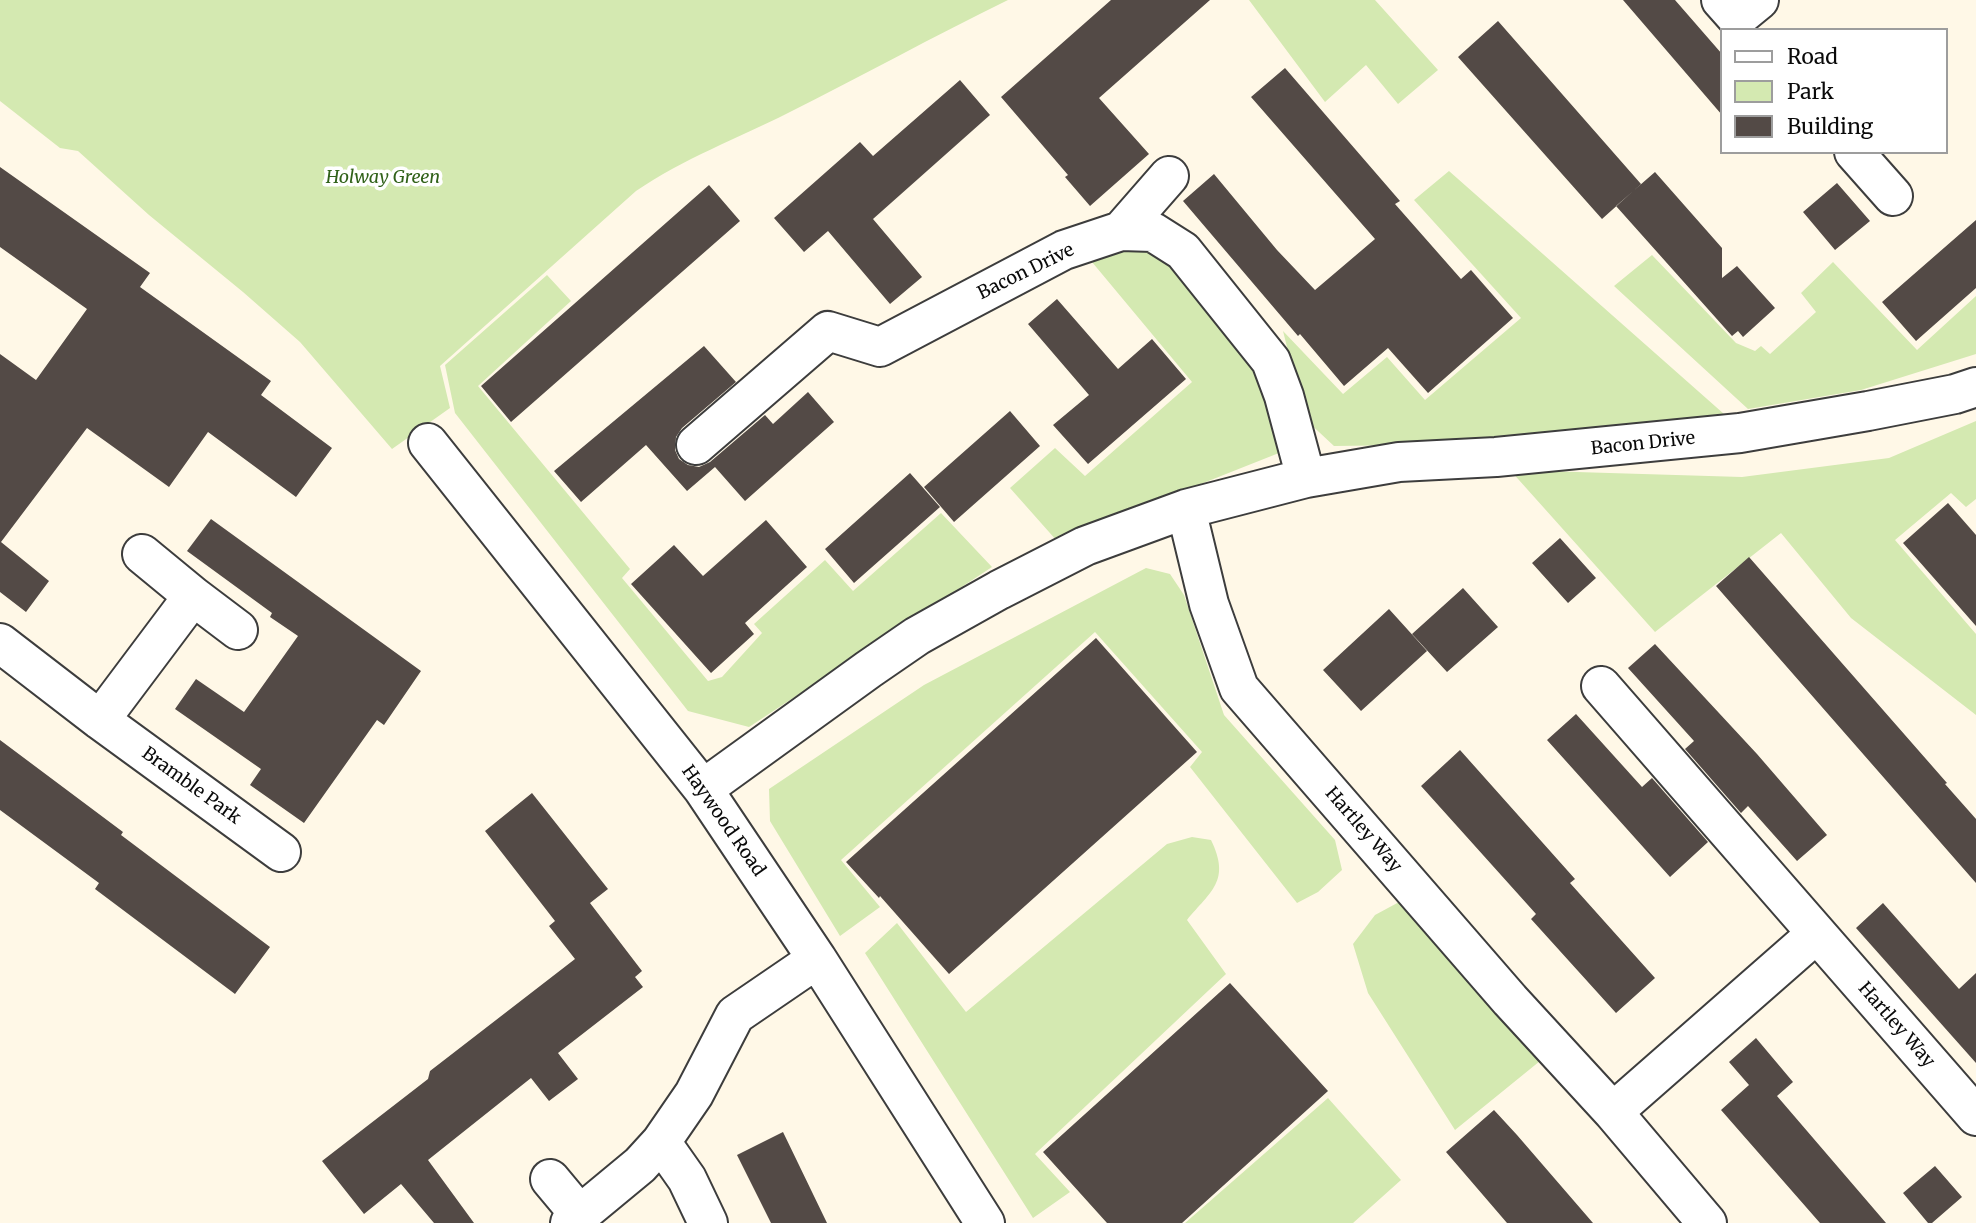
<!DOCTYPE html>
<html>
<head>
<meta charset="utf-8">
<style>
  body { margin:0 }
  #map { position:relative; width:1976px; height:1223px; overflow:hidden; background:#fff8e7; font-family:Merriweather,serif }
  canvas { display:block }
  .legend { position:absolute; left:1720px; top:28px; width:228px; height:126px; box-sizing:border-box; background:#fff; border:2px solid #9d9d9d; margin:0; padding:9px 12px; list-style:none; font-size:21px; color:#0a0a0a }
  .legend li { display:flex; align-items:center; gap:14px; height:35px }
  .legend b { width:35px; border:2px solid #9d9d9d }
</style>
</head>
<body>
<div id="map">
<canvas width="1976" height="1223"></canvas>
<ul class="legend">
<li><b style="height:9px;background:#fff"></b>Road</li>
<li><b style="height:19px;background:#d4e9b1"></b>Park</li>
<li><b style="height:19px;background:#534a46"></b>Building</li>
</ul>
</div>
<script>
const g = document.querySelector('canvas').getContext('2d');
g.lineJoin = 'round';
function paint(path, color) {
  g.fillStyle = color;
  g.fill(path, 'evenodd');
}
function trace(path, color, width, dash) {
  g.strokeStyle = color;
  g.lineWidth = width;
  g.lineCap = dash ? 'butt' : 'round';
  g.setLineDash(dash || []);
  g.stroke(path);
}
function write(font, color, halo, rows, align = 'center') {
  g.font = font + ' Merriweather,serif';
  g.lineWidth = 7;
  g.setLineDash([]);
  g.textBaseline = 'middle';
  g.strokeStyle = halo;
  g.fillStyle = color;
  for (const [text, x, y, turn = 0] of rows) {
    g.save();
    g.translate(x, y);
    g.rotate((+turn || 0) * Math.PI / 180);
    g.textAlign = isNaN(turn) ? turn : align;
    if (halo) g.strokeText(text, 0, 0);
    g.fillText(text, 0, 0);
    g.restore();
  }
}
const green = new Path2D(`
  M 0,0 L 1008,0 C 934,36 862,76 788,113 C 738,138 683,159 636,191 L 440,366 L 450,408 L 392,449 L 300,342 L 243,292 L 149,215 L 78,151 L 60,148 L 0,101 Z
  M 1249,0 L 1375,0 L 1438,70 L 1398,104 L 1366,65 L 1325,102 Z
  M 1449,171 L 1724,414 L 1414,445 L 1334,446 L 1305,419 L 1283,331 L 1343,394 L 1387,357 L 1425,400 L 1521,318 L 1414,200 Z
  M 1150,244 L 1197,285 L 1260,369 L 1284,451 L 1057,541 L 1010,488 L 1055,448 L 1085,476 L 1192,382 L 1082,250 Z
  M 1652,255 L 1736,343 L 1755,351 L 1761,346 L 1770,354 L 1816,312 L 1801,293 L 1833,262 L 1917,350 L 1976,296 L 1976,354 L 1861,390 L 1748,409 L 1614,286 Z
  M 547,275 L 571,301 L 478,386 L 630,569 L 622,578 L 708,681 L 722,677 L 762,633 L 754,624 L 825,560 L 853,591 L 941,513 L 992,567 L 749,727 L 688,711 L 455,413 L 445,365 Z
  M 1976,421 L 1976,499 L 1966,507 L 1951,493 L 1895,540 L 1976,634 L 1976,715 L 1851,618 L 1781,533 L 1655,632 L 1510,470 L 1742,477 L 1889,458 Z
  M 1146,568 L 1170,574 L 1184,595 L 1224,715 L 1335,840 L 1342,870 L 1318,892 L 1297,903 L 1190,767 L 1202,752 L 1095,632 L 841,860 L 880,907 L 840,936 L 770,821 L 769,789 L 924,685 Z
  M 1192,837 L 1211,840 C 1231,881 1211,891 1187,920 L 1226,974 L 1035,1154 L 1070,1192 L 1033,1218 L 865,953 L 897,923 L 966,1012 L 1167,844 Z
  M 1401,901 L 1540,1061 L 1455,1130 L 1368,993 L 1353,944 L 1375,915 Z
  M 1328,1098 L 1401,1180 L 1353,1223 L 1185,1223 Z`);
const building = new Path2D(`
  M 1111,0 L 1210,0 L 1099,98 L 1149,154 L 1090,206 L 1065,177 L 1068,175 L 1001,97 Z
  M 1623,0 L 1675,0 L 1722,54 L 1722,115 Z
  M 1498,21 L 1641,184 L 1602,219 L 1458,57 Z
  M 1285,68 L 1400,201 L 1395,204 L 1461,279 L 1471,270 L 1513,318 L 1428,393 L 1388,348 L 1344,386 L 1300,334 L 1298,336 L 1183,201 L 1214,174 L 1277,250 L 1315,290 L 1375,239 L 1251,97 Z
  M 960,80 L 990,115 L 873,219 L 922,277 L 890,304 L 828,231 L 804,252 L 774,218 L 860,142 L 873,156 Z
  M 0,167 L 150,273 L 140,287 L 271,381 L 261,395 L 332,448 L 296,497 L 208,432 L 169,487 L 87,428 L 1,542 L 49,581 L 26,612 L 0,592 L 0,354 L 36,380 L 87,309 L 0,247 Z
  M 1655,172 L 1722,248 L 1722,278 L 1737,266 L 1775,308 L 1743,337 L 1738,331 L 1732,336 L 1616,206 Z
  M 1837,183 L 1870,221 L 1835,250 L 1803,212 Z
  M 709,185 L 740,221 L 511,422 L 481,386 Z
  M 1976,220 L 1976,288 L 1916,341 L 1882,302 Z
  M 1057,299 L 1118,369 L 1152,339 L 1186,379 L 1088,464 L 1053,425 L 1089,395 L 1028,324 Z
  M 704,346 L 736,382 L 682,428 L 676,437 L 675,450 L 679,459 L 688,465 L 699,467 L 710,462 L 765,415 L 773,424 L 808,392 L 834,422 L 745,501 L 715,467 L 687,491 L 646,445 L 581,502 L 554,471 Z
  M 1010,411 L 1040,446 L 954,522 L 924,487 Z
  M 910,473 L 940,507 L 854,583 L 825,549 Z
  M 1948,503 L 1976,535 L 1976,626 L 1903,543 Z
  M 211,519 L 421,671 L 384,725 L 377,720 L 304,823 L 250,785 L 261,769 L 175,709 L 196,679 L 244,712 L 298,636 L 270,617 L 272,613 L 187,551 Z
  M 766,520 L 807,567 L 745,623 L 754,634 L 711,673 L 631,584 L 674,545 L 703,576 Z
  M 1560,538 L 1596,578 L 1568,603 L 1532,563 Z
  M 1749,557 L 1947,783 L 1945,784 L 1976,819 L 1976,883 L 1716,586 Z
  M 1463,588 L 1498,627 L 1447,672 L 1412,634 Z
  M 1389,609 L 1427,651 L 1361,711 L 1323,670 Z
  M 1096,638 L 1197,752 L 949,974 L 880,896 L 879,898 L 846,862 Z
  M 1655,644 L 1757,754 L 1827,835 L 1797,861 L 1748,806 L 1741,813 L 1685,749 L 1694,741 L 1628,668 Z
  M 1576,714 L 1642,787 L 1652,778 L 1708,842 L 1670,877 L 1547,740 Z
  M 0,740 L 123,832 L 121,835 L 270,947 L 235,994 L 95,889 L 99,883 L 0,810 Z
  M 1460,750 L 1575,879 L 1570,883 L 1655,978 L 1616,1013 L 1531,919 L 1536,914 L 1421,786 Z
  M 532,793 L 608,889 L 590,903 L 642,971 L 635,977 L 643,987 L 558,1053 L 578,1079 L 549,1101 L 531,1078 L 428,1160 L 474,1223 L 434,1223 L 401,1184 L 364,1214 L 322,1161 L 428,1079 L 430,1071 L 575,959 L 549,926 L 555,921 L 485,831 Z
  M 1883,903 L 1959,989 L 1976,973 L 1976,1063 L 1856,928 Z
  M 1230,983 L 1328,1091 L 1182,1223 L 1107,1223 L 1043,1152 Z
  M 1756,1038 L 1793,1082 L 1777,1096 L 1886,1223 L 1820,1223 L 1721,1110 L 1749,1085 L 1729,1062 Z
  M 1494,1110 L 1517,1135 L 1593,1223 L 1507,1223 L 1446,1152 Z
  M 783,1132 L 827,1223 L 771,1223 L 737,1155 Z
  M 1935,1166 L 1962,1197 L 1932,1223 L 1928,1223 L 1903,1193 Z`);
const minor = new Path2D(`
  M 1721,0 L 1737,18 L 1759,0
  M 1854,152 L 1893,196
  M 1121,231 L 1169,176
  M 428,443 L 703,789 L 817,959 L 985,1223
  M 696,445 L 828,331 L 880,347 L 1064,250 L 1121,231 L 1153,232 L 1183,251 L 1271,361 L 1284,396 L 1306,478
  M 1186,509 L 1209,604 L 1239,688 L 1510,1000 L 1613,1112 L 1707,1223
  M 142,554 L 193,596
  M 0,643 L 100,720 L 281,852
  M 1601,686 L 1976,1116
  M 100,720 L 193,596 L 238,630
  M 703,789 L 869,669 L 917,636 L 999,590 L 1085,546 L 1186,509 L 1306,478 L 1399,462 L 1496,457 L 1740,433 L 1868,411 L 1955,394 L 1976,387
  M 1613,1112 L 1816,934
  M 661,1142 L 687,1179 L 708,1223
  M 550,1179 L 580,1215
  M 570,1223 L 640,1165 L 661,1142 L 694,1094 L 735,1015 L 817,959`);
const parkNames = [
  ["Holway Green",383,178]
];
const streetNames = [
  ["Bacon Drive",1026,272,-26],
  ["Bacon Drive",1643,444,-6],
  ["Bramble Park",191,786,36],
  ["Haywood Road",723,821,55],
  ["Hartley Way",1363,830,49],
  ["Hartley Way",1896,1025,49]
];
paint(green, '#d4e9b1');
paint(building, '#534a46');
trace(minor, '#3d3d3d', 42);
trace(minor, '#fff', 38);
write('italic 18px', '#31621a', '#fff', parkNames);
write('18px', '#0a0a0a', '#fff', streetNames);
</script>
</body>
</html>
